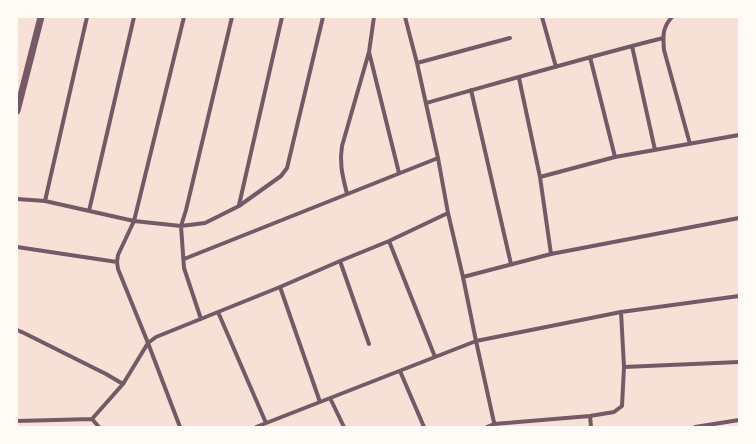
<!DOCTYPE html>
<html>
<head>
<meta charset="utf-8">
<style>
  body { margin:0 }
  #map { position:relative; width:756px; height:444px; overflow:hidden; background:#f7e1d7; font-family:"Times New Roman",serif }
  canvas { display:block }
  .frame { position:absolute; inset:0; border:18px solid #fffaf5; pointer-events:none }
</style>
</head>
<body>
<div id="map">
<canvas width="756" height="444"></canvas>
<div class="frame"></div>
</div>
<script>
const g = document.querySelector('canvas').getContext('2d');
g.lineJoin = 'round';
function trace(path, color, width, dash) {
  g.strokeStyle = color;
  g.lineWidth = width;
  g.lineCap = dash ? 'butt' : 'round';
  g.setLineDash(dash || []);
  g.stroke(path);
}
const minor = new Path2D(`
  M 405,17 L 417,63 L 438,158 L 448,213 L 463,277 L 476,341 L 495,427
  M 542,17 L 556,67
  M 672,17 C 662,28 663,36 664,50 L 690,144
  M 632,46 L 655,150
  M 369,52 L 399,173
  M 590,57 L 615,157
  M 417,63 L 510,38
  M 519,78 L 540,177 L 551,254
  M 471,90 L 511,264
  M 426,103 C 505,81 584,58 663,38
  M 540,177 L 615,157 L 739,135
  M 347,194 C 343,177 339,164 342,146 L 369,52 L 374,17
  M 17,199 L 45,201 L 134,221 L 181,226 L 205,223 L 239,206 L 281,176 L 287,168 L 323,17
  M 45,201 L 87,17
  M 239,205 L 282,17
  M 89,211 L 134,17
  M 389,241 L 435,357
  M 17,247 L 117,262
  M 184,259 L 438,158
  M 340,261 L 369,344
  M 463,277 L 551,254 L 739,218
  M 280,287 L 320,402
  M 218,312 L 266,423
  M 201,319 L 184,268 L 181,226 L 186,210 L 232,17
  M 17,330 L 24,333 L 106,374 L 123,384
  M 624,367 L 739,362
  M 400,371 L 424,427
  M 330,398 L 344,427
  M 590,416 L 591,427
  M 92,419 L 123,384 L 148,343 L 156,337 L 280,287 L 340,261 L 389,241 L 448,213
  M 17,421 L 92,419 L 99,427
  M 180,427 L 148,343 L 118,269 L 117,262 L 118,255 L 134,221 L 184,17
  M 256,427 L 476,341 L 621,312 L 739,296
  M 487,427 L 494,424 L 590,416 L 614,412 L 622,406 L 624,367 L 621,312
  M 695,427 L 739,420`);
const tertiary = new Path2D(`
  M 17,111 L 41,17`);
trace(minor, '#755966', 4);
trace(tertiary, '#755966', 7);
</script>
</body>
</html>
